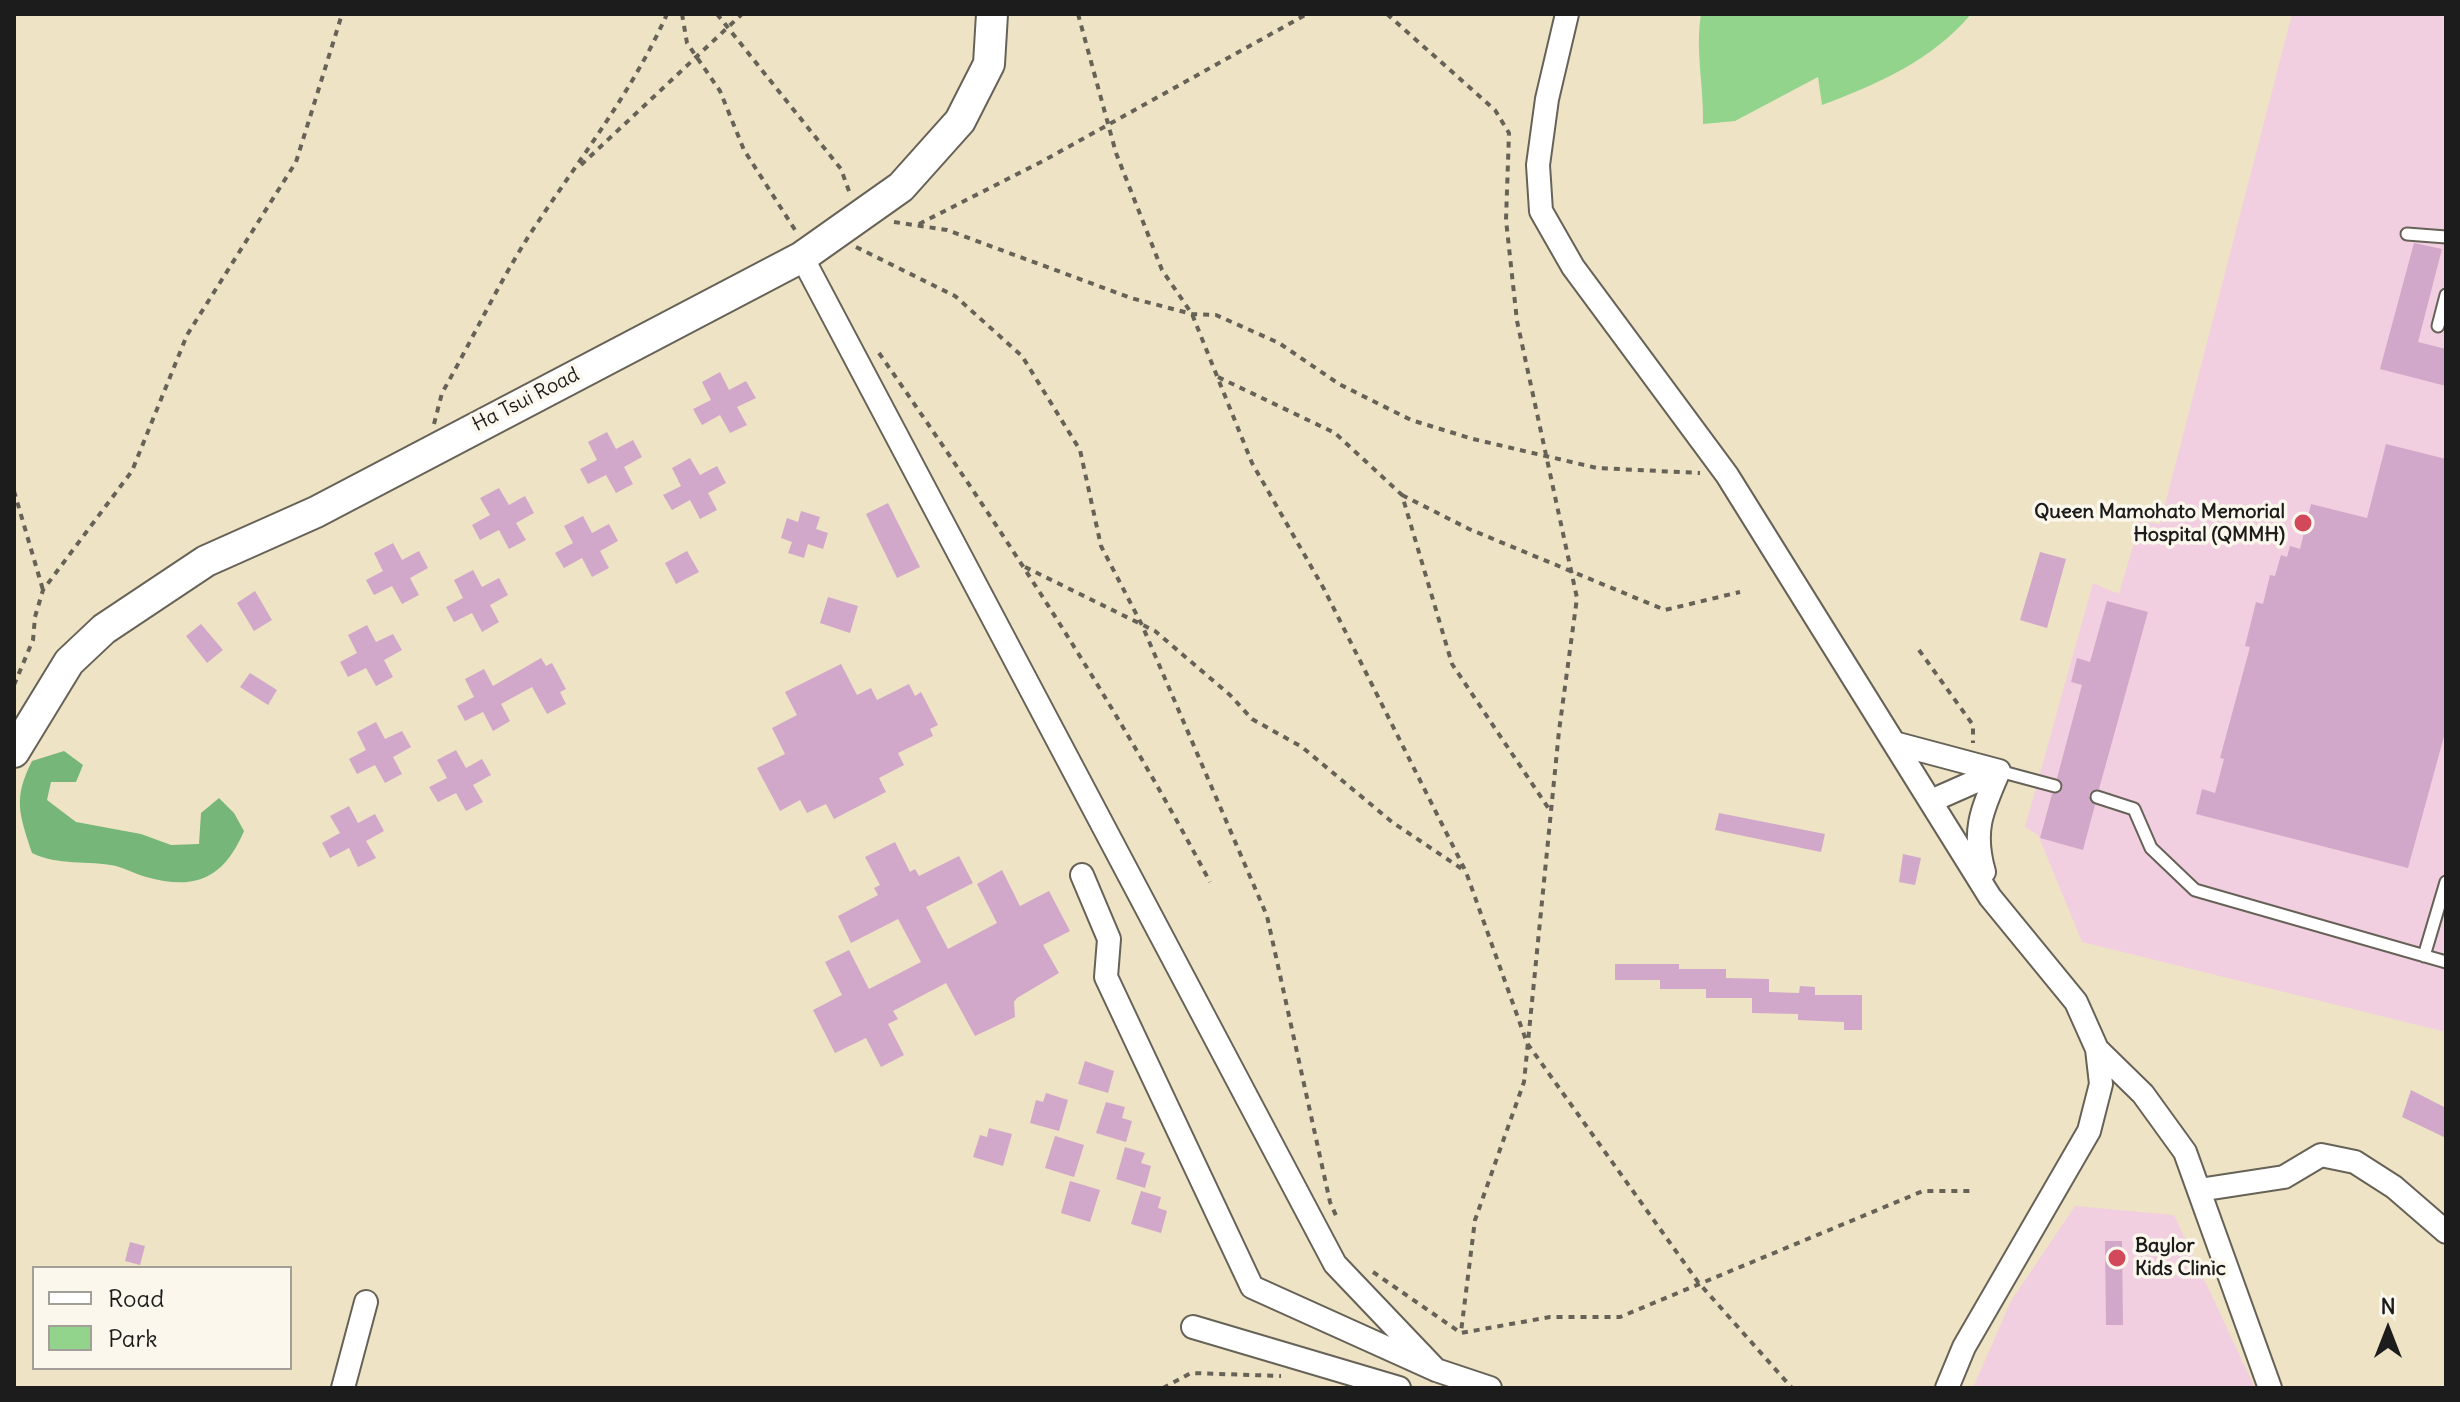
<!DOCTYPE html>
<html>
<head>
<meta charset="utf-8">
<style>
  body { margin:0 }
  #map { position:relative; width:2460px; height:1402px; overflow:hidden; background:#eee3c4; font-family:Delius,sans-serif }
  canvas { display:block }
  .frame { position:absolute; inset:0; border:16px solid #1c1c1c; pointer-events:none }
  .legend { position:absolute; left:32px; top:1266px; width:260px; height:104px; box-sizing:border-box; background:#fbf7ec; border:2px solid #a29f99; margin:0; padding:10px 14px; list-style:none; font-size:24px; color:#1c1c1c }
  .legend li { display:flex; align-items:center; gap:16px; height:40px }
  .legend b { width:40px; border:2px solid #a29f99 }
  .north { position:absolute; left:2348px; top:1290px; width:80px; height:80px; -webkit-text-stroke:6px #fbf7ec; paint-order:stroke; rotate:0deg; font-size:22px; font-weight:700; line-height:32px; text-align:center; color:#1c1c1c }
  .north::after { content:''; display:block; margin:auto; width:28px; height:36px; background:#1c1c1c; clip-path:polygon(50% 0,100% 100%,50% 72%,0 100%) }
</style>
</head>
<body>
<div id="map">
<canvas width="2460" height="1402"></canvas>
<div class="frame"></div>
<ul class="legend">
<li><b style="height:10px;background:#fff"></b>Road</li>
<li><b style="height:22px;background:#93d48c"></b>Park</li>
</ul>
<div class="north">N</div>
</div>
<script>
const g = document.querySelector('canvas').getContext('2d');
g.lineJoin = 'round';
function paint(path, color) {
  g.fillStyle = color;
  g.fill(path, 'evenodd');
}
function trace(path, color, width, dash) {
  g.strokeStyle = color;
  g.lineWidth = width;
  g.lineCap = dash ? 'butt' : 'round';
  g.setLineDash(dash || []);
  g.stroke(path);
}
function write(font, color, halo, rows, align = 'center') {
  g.font = font + ' Delius,sans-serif';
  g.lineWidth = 7;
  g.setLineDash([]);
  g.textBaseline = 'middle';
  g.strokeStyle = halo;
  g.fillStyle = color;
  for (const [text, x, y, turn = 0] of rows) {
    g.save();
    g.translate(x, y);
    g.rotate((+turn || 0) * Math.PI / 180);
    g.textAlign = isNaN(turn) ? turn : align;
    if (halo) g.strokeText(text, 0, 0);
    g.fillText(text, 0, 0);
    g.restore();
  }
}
const built = new Path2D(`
  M 2292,14 L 2446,14 L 2446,1032 L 2082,942 L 2038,835 L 2025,827 L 2093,583 L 2119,594 L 2140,521 L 2160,524 Z
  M 2075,1206 L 2174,1215 L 2255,1388 L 1973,1388 L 2011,1301 Z`);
const green = new Path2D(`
  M 1701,14 L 1971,14 C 1933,60 1876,85 1822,105 L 1818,77 L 1735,121 L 1703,124 C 1704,86 1695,51 1701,14 Z`);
const forest = new Path2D(`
  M 64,751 L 83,765 L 76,782 L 51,782 L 47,800 L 76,822 L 141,834 L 171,845 L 199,844 L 201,813 L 219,798 L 234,813 L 244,831 C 224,878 196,891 146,877 C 136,874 126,869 116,866 C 88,860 58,866 32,853 C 19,813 13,799 32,761 Z`);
const building = new Path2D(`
  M 2414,243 L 2442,249 L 2418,342 L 2446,349 L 2446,386 L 2380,369 Z
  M 720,372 L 729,390 L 746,381 L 756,398 L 737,407 L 747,425 L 730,433 L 720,415 L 702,425 L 693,409 L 711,400 L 702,382 Z
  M 607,432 L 616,449 L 633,440 L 642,457 L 624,467 L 633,484 L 616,493 L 606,475 L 588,484 L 580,469 L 597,460 L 588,442 Z
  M 2386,444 L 2446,459 L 2446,729 L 2408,868 L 2196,814 L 2202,789 L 2215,793 L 2224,759 L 2220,758 L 2250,647 L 2245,646 L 2256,602 L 2263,604 L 2270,575 L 2275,576 L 2281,555 L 2287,557 L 2290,546 L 2300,549 L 2311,504 L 2367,518 Z
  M 690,458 L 700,475 L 717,466 L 726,483 L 708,493 L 717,510 L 700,519 L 690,500 L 672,510 L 663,495 L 681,486 L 672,468 Z
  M 499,488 L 509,505 L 525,496 L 534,513 L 516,523 L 526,540 L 509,549 L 499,530 L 480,540 L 472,525 L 490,515 L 480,498 Z
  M 888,503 L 920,567 L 897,578 L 866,514 Z
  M 801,511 L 820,517 L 816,529 L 828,533 L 823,549 L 808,544 L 804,558 L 788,553 L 792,542 L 781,538 L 787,518 L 798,522 Z
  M 583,516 L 592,533 L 609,524 L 618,541 L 600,551 L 609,568 L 592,577 L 582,558 L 564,568 L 555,553 L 573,543 L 564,526 Z
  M 393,543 L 402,560 L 419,551 L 428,568 L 410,578 L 419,595 L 402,604 L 392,586 L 374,595 L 366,580 L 383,571 L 374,553 Z
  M 687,551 L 699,572 L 676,584 L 665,563 Z
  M 2040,552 L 2066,559 L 2047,628 L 2020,620 Z
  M 473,570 L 482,587 L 499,578 L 508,595 L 490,605 L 499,622 L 482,632 L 472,613 L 454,622 L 446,607 L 463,598 L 454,580 Z
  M 255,591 L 272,620 L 254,631 L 237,603 Z
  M 828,597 L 858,606 L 850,633 L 820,623 Z
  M 2107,601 L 2148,612 L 2099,789 L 2089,795 L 2095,805 L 2083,850 L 2040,838 L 2052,794 L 2060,792 L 2063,787 L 2057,778 L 2082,685 L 2071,682 L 2077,658 L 2090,662 Z
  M 201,624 L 223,650 L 207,663 L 186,636 Z
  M 367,625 L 376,642 L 393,634 L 402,650 L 384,660 L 393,677 L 376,686 L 366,668 L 348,677 L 340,662 L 357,653 L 348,635 Z
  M 541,658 L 546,666 L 552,663 L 566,689 L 560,692 L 566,704 L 547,714 L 532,687 L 501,704 L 510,721 L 493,731 L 483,712 L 465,721 L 457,706 L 474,697 L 465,679 L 484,669 L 493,686 Z
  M 841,664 L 857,695 L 871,688 L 877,700 L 909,684 L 915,696 L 921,692 L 938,725 L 930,729 L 933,736 L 898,753 L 904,765 L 879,778 L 886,792 L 834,819 L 826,804 L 807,813 L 800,800 L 780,811 L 757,768 L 785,754 L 772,728 L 797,715 L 785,692 Z
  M 250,673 L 277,690 L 268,705 L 240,687 Z
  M 376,722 L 385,739 L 402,731 L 411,747 L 393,757 L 402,774 L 385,783 L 375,765 L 357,774 L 349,759 L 366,750 L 357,732 Z
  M 456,750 L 466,768 L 482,759 L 491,775 L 473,785 L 483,802 L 466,811 L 456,793 L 438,802 L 429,787 L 447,778 L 437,760 Z
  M 349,806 L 358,823 L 375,814 L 384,831 L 366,841 L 376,858 L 358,867 L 349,848 L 330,858 L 322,843 L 340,833 L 330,816 Z
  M 1719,813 L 1825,834 L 1821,852 L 1715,830 Z
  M 895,842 L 910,872 L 915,869 L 919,876 L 959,856 L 973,883 L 926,907 L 948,949 L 997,923 L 977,884 L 1002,870 L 1020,906 L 1049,891 L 1070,931 L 1043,945 L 1059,973 L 1017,998 L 1014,1002 L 1015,1017 L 975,1036 L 946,983 L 893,1011 L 898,1019 L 888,1024 L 904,1055 L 881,1067 L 866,1038 L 835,1053 L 813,1010 L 842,995 L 825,962 L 849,950 L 869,989 L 921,962 L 898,919 L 851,943 L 838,916 L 878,895 L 874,888 L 880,885 L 865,857 Z
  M 1903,854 L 1921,858 L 1915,885 L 1899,882 Z
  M 1615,964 L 1679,964 L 1679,969 L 1726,969 L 1726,978 L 1769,979 L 1769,992 L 1799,993 L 1800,986 L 1815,987 L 1815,995 L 1862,995 L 1862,1030 L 1844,1030 L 1844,1022 L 1798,1020 L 1798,1014 L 1752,1013 L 1752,998 L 1706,998 L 1706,989 L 1660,989 L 1660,980 L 1615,980 Z
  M 1085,1061 L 1114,1071 L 1108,1093 L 1078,1084 Z
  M 2411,1090 L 2446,1108 L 2446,1138 L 2402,1117 Z
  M 1046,1093 L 1068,1100 L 1059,1131 L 1030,1123 L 1036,1100 L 1043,1102 Z
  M 1106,1102 L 1125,1107 L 1122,1118 L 1132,1121 L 1126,1142 L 1096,1133 Z
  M 989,1128 L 1012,1134 L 1003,1166 L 973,1157 L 980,1135 L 987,1137 Z
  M 1055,1136 L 1084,1145 L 1074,1177 L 1045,1168 Z
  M 1125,1147 L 1145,1153 L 1141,1163 L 1151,1166 L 1145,1188 L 1116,1179 Z
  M 1070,1181 L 1100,1190 L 1090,1222 L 1061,1213 Z
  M 1141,1191 L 1161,1197 L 1158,1208 L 1167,1211 L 1161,1233 L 1131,1224 Z
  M 2105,1241 L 2122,1241 L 2123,1325 L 2106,1325 Z
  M 130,1242 L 145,1246 L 140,1265 L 125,1261 Z`);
const path = new Path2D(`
  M 682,14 L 687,43 L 720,91 L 744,150 L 797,233
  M 717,14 L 841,169 L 850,194
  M 1078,14 L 1116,153 L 1162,270 L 1192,314 L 1252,463 L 1324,589 L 1466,872 L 1527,1043 L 1698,1282 L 1792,1388
  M 1387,14 L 1495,110 L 1509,133 L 1506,220 L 1517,321 L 1577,598 L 1559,731 L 1524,1082 L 1475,1220 L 1461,1332
  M 581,165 L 742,14
  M 894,222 L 947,230 L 1131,298 L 1192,314 L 1216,315 L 1279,343 L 1339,384 L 1411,420 L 1473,439 L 1597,468 L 1700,473
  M 919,224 L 1043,161 L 1307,14
  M 856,247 L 955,296 L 1022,356 L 1080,450 L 1101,546 L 1142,625 L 1267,916 L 1330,1202 L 1338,1220
  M 879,353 C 998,524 1112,697 1210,882
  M 1218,377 L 1335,433 L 1402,495 L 1452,664 L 1549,809
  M 434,424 L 442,393 C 474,337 502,275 538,222 C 584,153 633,90 667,14
  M 14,491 L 43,590
  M 1402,495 L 1469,529 L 1665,610 L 1740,592
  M 1025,567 L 1155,631 L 1230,695 L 1252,719 L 1302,747 L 1392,822 L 1465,871
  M 1919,650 L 1973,725 L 1973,743
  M 14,685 L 33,640 L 35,617 L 43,590 L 132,471 L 187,335 L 296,162 L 342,14
  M 1373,1272 L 1461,1333 L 1550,1317 L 1620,1317 L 1923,1191 L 1974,1191
  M 1163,1388 L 1191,1373 L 1281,1376`);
const lane = new Path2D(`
  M 2407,234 L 2446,237
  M 2438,326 L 2446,295
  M 1999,771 L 2055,786
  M 2097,797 L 2134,809 L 2151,848 L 2195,890 L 2446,962
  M 2424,956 L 2446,882`);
const street = new Path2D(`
  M 1567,14 L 1547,99 L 1538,165 L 1541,211 L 1573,267 L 1727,475 L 1990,897 L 2076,1002 L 2097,1049 L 2101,1084 L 2089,1131 L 1964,1347 L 1947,1388
  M 802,257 L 1335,1264 L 1436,1370
  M 1894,743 L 1999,771
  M 1931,801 L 1999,771
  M 1984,872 C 1972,830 1982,810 1999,771
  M 1082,875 L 1109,939 L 1106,977 L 1252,1287 L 1436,1370 L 1490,1388
  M 2097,1049 L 2143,1094 L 2185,1152 L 2270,1388
  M 2199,1190 L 2284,1177 L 2321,1155 L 2355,1162 L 2394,1187 L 2446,1232
  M 1193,1327 L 1399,1388
  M 343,1388 L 366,1302`);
const secondary = new Path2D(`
  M 14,752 L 69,662 L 104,629 L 206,561 L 316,512 L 802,257 L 901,187 L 960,121 L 989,64 L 992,14`);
const markers = [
  [2303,523,10,"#d1495b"],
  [2117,1258,10,"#d1495b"]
];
const streetNames = [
  ["Ha Tsui Road",526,400,-27]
];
const poiNames = [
  ["Queen Mamohato Memorial",2285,512],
  ["Hospital (QMMH)",2285,535],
  ["Baylor",2135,1246,"left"],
  ["Kids Clinic",2135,1269,"left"]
];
paint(built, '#f2cfe0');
paint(green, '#93d48c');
paint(forest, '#76b678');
paint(building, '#d1a8c9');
trace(lane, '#666257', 15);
trace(street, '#666257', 26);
trace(secondary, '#666257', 34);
trace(path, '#666257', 4, [6, 6]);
trace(lane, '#fff', 11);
trace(street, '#fff', 22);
trace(secondary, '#fff', 30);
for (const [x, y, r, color] of markers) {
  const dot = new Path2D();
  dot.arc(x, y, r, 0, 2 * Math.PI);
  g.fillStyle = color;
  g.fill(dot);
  trace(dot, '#fbf7ec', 3);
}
write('20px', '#1c1c1c', '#fbf7ec', streetNames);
write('bold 20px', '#1c1c1c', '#fbf7ec', poiNames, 'right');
</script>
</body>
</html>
